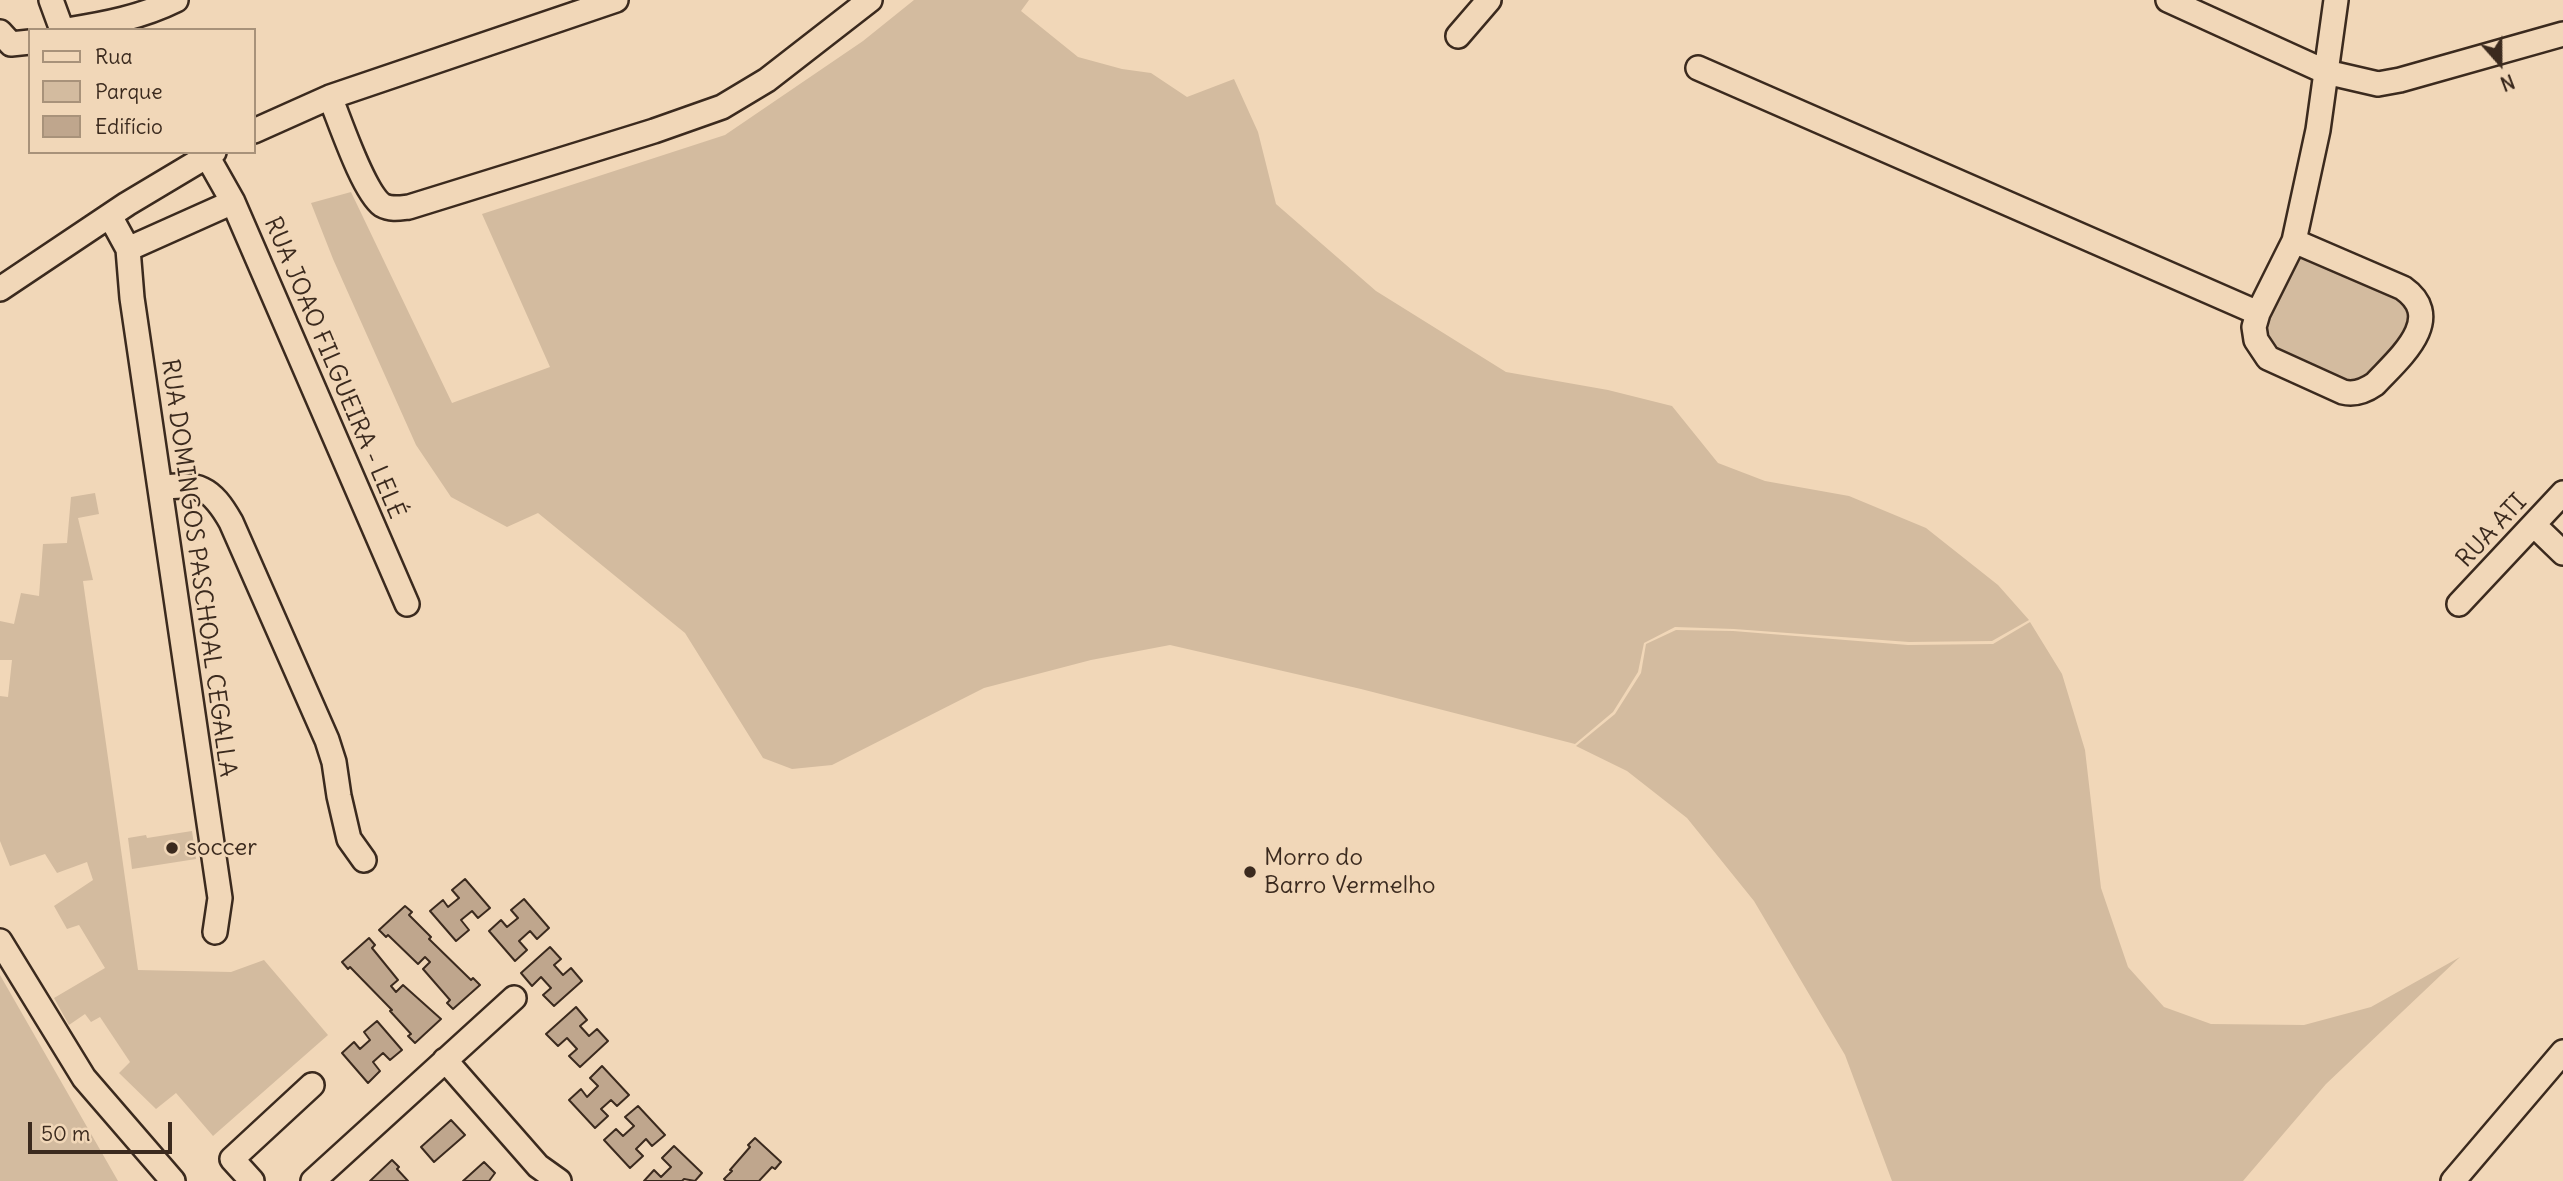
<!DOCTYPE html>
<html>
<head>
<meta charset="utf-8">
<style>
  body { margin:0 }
  #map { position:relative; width:2563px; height:1181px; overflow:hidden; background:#f1d7b8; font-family:Delius,sans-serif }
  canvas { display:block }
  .legend { position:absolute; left:28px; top:28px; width:228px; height:126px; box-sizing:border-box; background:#f1d7b8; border:2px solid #a8927a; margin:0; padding:9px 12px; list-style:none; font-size:21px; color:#3b2a1e }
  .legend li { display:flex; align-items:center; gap:14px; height:35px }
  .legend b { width:35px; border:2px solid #a8927a }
  .north { position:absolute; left:2465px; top:28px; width:70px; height:70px; -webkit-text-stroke:5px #f1d7b8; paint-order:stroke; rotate:159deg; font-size:19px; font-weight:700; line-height:28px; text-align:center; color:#3b2a1e }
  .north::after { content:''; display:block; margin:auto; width:24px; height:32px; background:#3b2a1e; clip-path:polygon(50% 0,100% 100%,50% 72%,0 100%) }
  .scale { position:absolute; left:28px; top:1122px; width:144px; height:32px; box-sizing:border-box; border:4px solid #3b2a1e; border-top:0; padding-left:9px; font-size:21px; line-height:24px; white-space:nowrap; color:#3b2a1e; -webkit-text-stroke:5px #f1d7b8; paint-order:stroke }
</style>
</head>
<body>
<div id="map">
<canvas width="2563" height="1181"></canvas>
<ul class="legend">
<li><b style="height:9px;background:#f1d7b8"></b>Rua</li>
<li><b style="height:19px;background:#d3bb9f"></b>Parque</li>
<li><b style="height:19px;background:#bfa68d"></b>Edifício</li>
</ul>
<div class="north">N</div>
<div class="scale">50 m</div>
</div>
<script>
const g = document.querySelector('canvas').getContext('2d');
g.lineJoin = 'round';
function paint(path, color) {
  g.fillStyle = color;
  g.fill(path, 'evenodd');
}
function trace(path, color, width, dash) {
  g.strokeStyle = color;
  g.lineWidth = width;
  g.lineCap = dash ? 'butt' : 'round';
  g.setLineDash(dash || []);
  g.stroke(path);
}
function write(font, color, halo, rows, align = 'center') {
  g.font = font + ' Delius,sans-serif';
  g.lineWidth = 5;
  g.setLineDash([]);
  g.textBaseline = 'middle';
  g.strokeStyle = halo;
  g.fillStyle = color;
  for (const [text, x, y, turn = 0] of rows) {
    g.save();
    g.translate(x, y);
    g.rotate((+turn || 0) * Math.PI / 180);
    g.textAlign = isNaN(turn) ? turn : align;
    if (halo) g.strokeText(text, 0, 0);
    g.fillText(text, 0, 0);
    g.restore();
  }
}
const green = new Path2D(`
  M 914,0 L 1029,0 L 1021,11 L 1078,57 L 1122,69 L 1151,73 L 1187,97 L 1234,79 L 1258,132 L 1276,204 L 1376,291 L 1506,372 L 1608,390 L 1672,406 L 1718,463 L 1765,481 L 1849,496 L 1926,528 L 1998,585 L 2029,620 L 1992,641 L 1909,642 L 1734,629 L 1675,627 L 1644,643 L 1638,672 L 1613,712 L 1575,744 L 1361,689 L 1170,645 L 1091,660 L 984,688 L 832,765 L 792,769 L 763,758 L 685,633 L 538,513 L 507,527 L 451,497 L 416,445 L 333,259 L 311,203 L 351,192 L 452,403 L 550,367 L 482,214 L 725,135 L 863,41 Z
  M 2294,246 L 2406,294 L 2416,330 L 2355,388 L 2271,350 L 2262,333 Z
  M 95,493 L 99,514 L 78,518 L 93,580 L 83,581 L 138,970 L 231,972 L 264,960 L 328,1035 L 213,1136 L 176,1093 L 156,1109 L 119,1073 L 130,1062 L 100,1017 L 91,1022 L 85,1014 L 69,1025 L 54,998 L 105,968 L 79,925 L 67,929 L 54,906 L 93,880 L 87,862 L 57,873 L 45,854 L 10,866 L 0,841 L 0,696 L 8,697 L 12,660 L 0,660 L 0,621 L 14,624 L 21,593 L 39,596 L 43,544 L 67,543 L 71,497 Z
  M 2030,622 L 2062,674 L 2085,750 L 2101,888 L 2128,967 L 2164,1007 L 2211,1024 L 2304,1025 L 2371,1007 L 2460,957 L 2326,1084 L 2243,1181 L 1892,1181 L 1845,1055 L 1754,901 L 1687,818 L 1627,771 L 1576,746 L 1615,714 L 1641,673 L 1646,644 L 1676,630 L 1733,631 L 1908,645 L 1993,644 Z
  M 192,831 L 196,859 L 132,869 L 128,838 L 146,835 L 147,838 Z
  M 0,975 L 118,1181 L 0,1181 Z`);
const building = new Path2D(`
  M 465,879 L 490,908 L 478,918 L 472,911 L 461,920 L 469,930 L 456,941 L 430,911 L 443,900 L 448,907 L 459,898 L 452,890 Z
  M 524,899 L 549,928 L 537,939 L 530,931 L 519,941 L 527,950 L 515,961 L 489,931 L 501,920 L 507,927 L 518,918 L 511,910 Z
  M 405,906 L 412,912 L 409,915 L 431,937 L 429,939 L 471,980 L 473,978 L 480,985 L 453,1009 L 447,1003 L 450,1000 L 423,969 L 430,962 L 425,957 L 418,964 L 388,935 L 386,937 L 379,930 Z
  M 369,938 L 375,945 L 372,948 L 398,980 L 391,986 L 396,992 L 403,985 L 441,1019 L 415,1043 L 408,1036 L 411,1034 L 390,1011 L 392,1010 L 350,967 L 348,969 L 342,962 Z
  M 550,947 L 561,959 L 554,965 L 563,975 L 571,968 L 582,981 L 554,1006 L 543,995 L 551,988 L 541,977 L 532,986 L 521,973 Z
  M 576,1007 L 587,1020 L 580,1026 L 589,1036 L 597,1029 L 608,1041 L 580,1067 L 569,1056 L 577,1049 L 567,1038 L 558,1046 L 546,1034 Z
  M 377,1021 L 402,1050 L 390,1060 L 383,1053 L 373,1062 L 380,1071 L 368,1083 L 342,1053 L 354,1042 L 360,1049 L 370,1040 L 364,1032 Z
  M 602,1066 L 629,1095 L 617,1106 L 611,1100 L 601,1109 L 608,1116 L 595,1128 L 569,1100 L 581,1089 L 587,1097 L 598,1086 L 590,1078 Z
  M 638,1106 L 665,1135 L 652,1146 L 646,1139 L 636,1149 L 643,1156 L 630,1168 L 604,1140 L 616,1129 L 623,1136 L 634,1126 L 625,1117 Z
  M 451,1120 L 465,1135 L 434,1162 L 421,1147 Z
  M 755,1138 L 781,1162 L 775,1169 L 772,1167 L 759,1181 L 726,1181 L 724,1179 L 732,1171 L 730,1170 L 750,1147 L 748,1145 Z
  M 674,1146 L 702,1173 L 695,1181 L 684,1179 L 682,1181 L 644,1181 L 654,1170 L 661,1177 L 671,1167 L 662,1158 Z
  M 392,1160 L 399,1167 L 397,1169 L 408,1181 L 370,1181 Z
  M 484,1162 L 495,1173 L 489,1181 L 463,1181 Z`);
const minor = new Path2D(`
  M 51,0 L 62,30
  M 2168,0 L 2326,72 L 2378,84 L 2400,80 L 2563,34
  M 67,30 C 105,24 142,17 176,0
  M 0,32 L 11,44 L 30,42
  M 1458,36 L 1489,0
  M 1698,68 L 2258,313
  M 330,97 C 340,121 363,191 382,205 C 391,210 400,208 409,207 L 654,131 L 722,107 L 767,80 L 870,0
  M 254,131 L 330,97 L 616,0
  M 207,156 L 233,202 L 407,604
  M 110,216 L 128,249 L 132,298 L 220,898 L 215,932
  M 2294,241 L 2403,288 C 2447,319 2398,359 2375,384 C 2365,391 2355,395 2343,392 L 2268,358 L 2256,340 L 2254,327 L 2258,313 L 2294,241 L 2318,130 L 2336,0
  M 128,249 L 233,202
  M 0,289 L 127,204 L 214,152
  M 160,488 C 199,482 211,487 231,522 L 327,740 L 334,762 L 339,796 L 349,839 L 364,860
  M 2534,525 L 2563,553
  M 2459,604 L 2563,493
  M 0,941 L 84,1078 L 173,1181
  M 445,1060 L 538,1166 L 559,1181
  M 252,1181 L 232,1159 L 312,1085
  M 313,1181 L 514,998
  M 2453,1181 L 2563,1052`);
const markers = [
  [172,848,7,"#3b2a1e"],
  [1250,872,7,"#3b2a1e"]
];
const streetNames = [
  ["RUA JOAO FILGUEIRA - LELÉ",334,368,67],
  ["RUA ATI",2492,531,-47],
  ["RUA DOMINGOS PASCHOAL CEGALLA",198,568,82]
];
const poiNames = [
  ["soccer",186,848],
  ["Morro do",1264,858],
  ["Barro Vermelho",1264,886]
];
paint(green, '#d3bb9f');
paint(building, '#bfa68d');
trace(building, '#3b2a1e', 2);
trace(minor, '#3b2a1e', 28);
trace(minor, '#f1d7b8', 23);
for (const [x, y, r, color] of markers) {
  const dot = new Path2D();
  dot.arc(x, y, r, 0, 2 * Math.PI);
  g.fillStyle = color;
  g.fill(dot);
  trace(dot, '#f1d7b8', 2.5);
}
write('24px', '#3b2a1e', '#f1d7b8', streetNames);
write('24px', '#3b2a1e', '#f1d7b8', poiNames, 'left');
</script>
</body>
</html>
